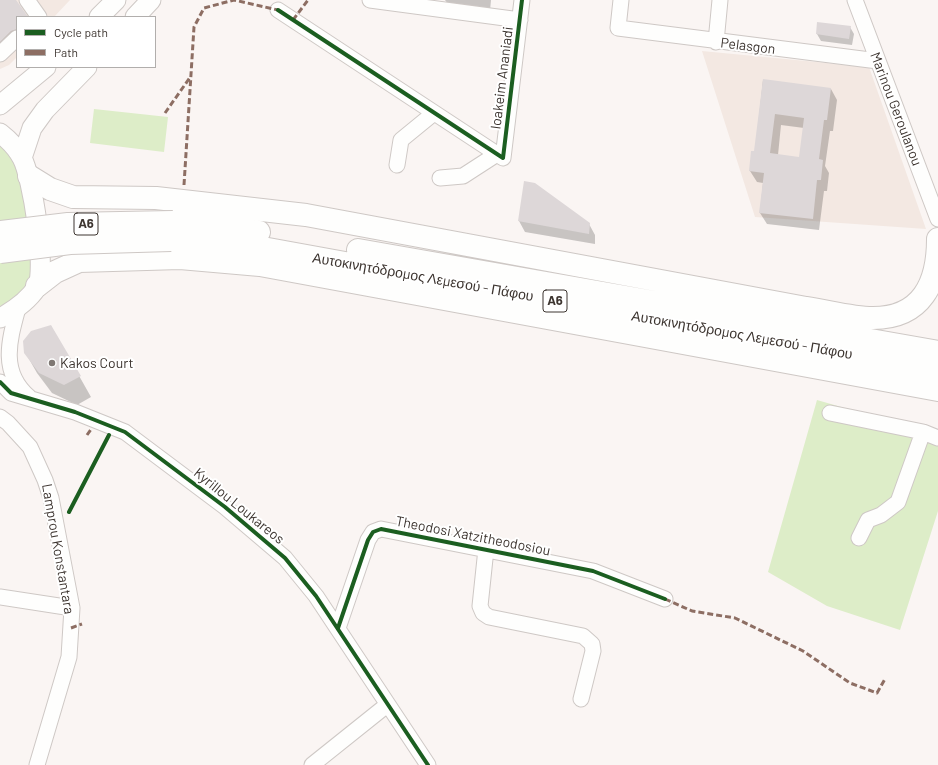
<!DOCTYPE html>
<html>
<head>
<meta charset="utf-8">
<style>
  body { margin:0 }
  #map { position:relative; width:938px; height:765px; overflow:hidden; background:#faf5f3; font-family:Barlow,sans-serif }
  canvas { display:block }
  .legend { position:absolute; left:16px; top:16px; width:140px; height:52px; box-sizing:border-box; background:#fff; border:1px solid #b1aeac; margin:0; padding:5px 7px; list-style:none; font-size:12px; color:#3d3530 }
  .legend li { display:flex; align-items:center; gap:8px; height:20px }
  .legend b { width:20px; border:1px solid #b1aeac }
</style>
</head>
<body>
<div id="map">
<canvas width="938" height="765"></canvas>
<ul class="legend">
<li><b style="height:5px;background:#1b5e20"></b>Cycle path</li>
<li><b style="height:5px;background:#8d6e63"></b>Path</li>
</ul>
</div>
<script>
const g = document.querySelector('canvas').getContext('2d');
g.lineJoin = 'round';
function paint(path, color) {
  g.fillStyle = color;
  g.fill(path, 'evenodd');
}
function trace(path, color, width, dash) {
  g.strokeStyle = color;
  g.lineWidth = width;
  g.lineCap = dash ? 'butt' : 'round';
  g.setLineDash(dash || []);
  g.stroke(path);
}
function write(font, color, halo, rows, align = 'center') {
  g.font = font + ' Barlow,sans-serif';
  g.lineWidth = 4;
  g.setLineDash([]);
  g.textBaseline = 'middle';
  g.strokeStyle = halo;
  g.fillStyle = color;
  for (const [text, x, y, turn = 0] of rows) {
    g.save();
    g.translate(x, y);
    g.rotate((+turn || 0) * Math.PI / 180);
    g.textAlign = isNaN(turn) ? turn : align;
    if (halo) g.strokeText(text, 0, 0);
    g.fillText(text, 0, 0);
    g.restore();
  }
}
const built = new Path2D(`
  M 0,0 L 70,0 L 54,17 L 17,17 L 17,57 L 9,65 L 0,69 Z
  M 702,51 L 869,67 L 926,229 L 755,217 Z`);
const green = new Path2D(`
  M 94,109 L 168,117 L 164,152 L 90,143 Z
  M 0,142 L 25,176 L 33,278 L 12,303 L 0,306 Z
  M 817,400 L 938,435 L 938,511 L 900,630 L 827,606 L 768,572 Z`);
const shadow = new Path2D(`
  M 0,0 L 15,0 L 27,17 L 17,17 L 17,42 L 0,58 Z
  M 445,0 L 491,0 L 490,11 L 448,4 Z
  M 818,23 L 850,27 L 854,34 L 852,45 L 821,41 L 817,34 Z
  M 763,80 L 831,89 L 837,100 L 833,131 L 830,131 L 825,166 L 829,173 L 827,191 L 824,191 L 819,230 L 767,224 L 760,213 L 763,183 L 757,182 L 750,171 L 755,153 ZM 781,125 L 804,128 L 800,158 L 778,155 Z
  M 525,182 L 589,224 L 595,235 L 595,244 L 525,232 L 519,221 Z
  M 51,326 L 91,397 L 77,405 L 52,393 L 37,373 L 25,352 Z`);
const building = new Path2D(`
  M 0,0 L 16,0 L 28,17 L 17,17 L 17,29 L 11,31 L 0,42 Z
  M 817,22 L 851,26 L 849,39 L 816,34 Z
  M 763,79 L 831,88 L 827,120 L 824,120 L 819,159 L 823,160 L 821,180 L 817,180 L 813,219 L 759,213 L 764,173 L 749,171 L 751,151 L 754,151 ZM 775,114 L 804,118 L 799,157 L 770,153 Z
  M 524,181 L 535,183 L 590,223 L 589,234 L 518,221 Z
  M 51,325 L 81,376 L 64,385 L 39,373 L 24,353 L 23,341 L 31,331 Z`);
const minor = new Path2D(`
  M 27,0 L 39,17
  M 370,0 L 520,20
  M 621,0 L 618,28 L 878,61
  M 855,0 L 938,219
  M 278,10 L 503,158 L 522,0
  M 716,42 L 720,0
  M 0,54 L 17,38
  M 397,165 L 401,140 L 434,113
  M 440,178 L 463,176 L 497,154
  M 18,308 C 9,341 0,372 29,397
  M 0,382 L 11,393 L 75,412 L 125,432 L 225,507 L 285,558 L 316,596 L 428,765
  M 830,413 L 923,432 L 938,438
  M 0,417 L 8,423 L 30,447 L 45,480 L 51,498 L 72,608 L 69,657 L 37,765
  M 859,538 L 868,520 L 881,515 L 898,502 L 923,432
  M 486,549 L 480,606 L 483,613 L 489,617 L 583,636 L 592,644 L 593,651 L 581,699
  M 0,597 L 72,608
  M 338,628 L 368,540 L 373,532 L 381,529 L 593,571 L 665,599
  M 312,765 L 387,705`);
const major = new Path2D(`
  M 99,17 L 116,0
  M 135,17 L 151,0
  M 0,105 L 46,67
  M 0,133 C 9,140 17,148 22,158 C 32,176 47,269 37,287 C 28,301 15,310 0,318
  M 22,158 L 32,128 L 45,110 L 87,67`);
const highway = new Path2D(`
  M 29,176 L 50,189 L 73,197 L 156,198 L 306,215 L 806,308 C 828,311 851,318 873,318 C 922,318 938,283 938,239
  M 173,222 L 259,232
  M 171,240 L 246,245 L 938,371
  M 358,250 L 938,352
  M 37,286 L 55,272 L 79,261 L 180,258 L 260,265 L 938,390`);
const highwayBridge = new Path2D(`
  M 0,232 L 68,224 L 173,222
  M 0,252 L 70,243 L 171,240`);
const quiet = new Path2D(`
  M 293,20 L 308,0
  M 165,113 L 191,76
  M 184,185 L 194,27 L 204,8 L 234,0 L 278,10
  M 87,435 L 92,428
  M 665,599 L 692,611 L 735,618 L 803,651 L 850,683 L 877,693 L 885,679
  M 71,628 L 82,624`);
const cycleway = new Path2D(`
  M 278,10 L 503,158 L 522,0
  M 0,382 L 11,393 L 75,412 L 125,432 L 225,507 L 285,558 L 316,596 L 428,765
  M 69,512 L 109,435
  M 338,628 L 368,540 L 373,532 L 381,529 L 593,571 L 665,599`);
const markers = [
  [52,363,4,"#7f7874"]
];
const shields = [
  [86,224,24],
  [555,301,24]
];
const shieldNames = [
  ["A6",86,224],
  ["A6",555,301]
];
const streetNames = [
  ["Pelasgon",748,46,7],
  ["Ioakeim Ananiadi",502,78,-83],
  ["Marinou Geroulanou",896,109,69],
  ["Αυτοκινητόδρομος Λεμεσού - Πάφου",423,277,10],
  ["Αυτοκινητόδρομος Λεμεσού - Πάφου",742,335,10],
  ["Kyrillou Loukareos",239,506,39],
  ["Theodosi Xatzitheodosiou",473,536,11],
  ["Lamprou Konstantara",58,549,80]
];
const poiNames = [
  ["Kakos Court",60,363]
];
paint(built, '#f3e8e2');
paint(green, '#ddedc8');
paint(shadow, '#0003');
paint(building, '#ddd7d8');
trace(minor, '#cec8c5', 17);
trace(major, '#cec8c5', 21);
trace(highway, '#cec8c5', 24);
trace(minor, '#fefefd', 15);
trace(major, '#fefefd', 19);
trace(highway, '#fefefd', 22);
trace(highwayBridge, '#cec8c5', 24, []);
trace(highwayBridge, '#fefefd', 22);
trace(quiet, '#8d6e63', 3, [6, 3]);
trace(cycleway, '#1b5e20', 4);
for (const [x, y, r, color] of markers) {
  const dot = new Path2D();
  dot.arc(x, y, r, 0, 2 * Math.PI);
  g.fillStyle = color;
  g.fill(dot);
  trace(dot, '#fff', 1.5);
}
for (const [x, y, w] of shields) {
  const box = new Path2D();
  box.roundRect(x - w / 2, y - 11, w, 22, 3);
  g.fillStyle = '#fff';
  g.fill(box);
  trace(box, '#3d3530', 1);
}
write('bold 13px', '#3d3530', null, shieldNames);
write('14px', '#3d3530', '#fff', streetNames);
write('14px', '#3d3530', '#fff', poiNames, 'left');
</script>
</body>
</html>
